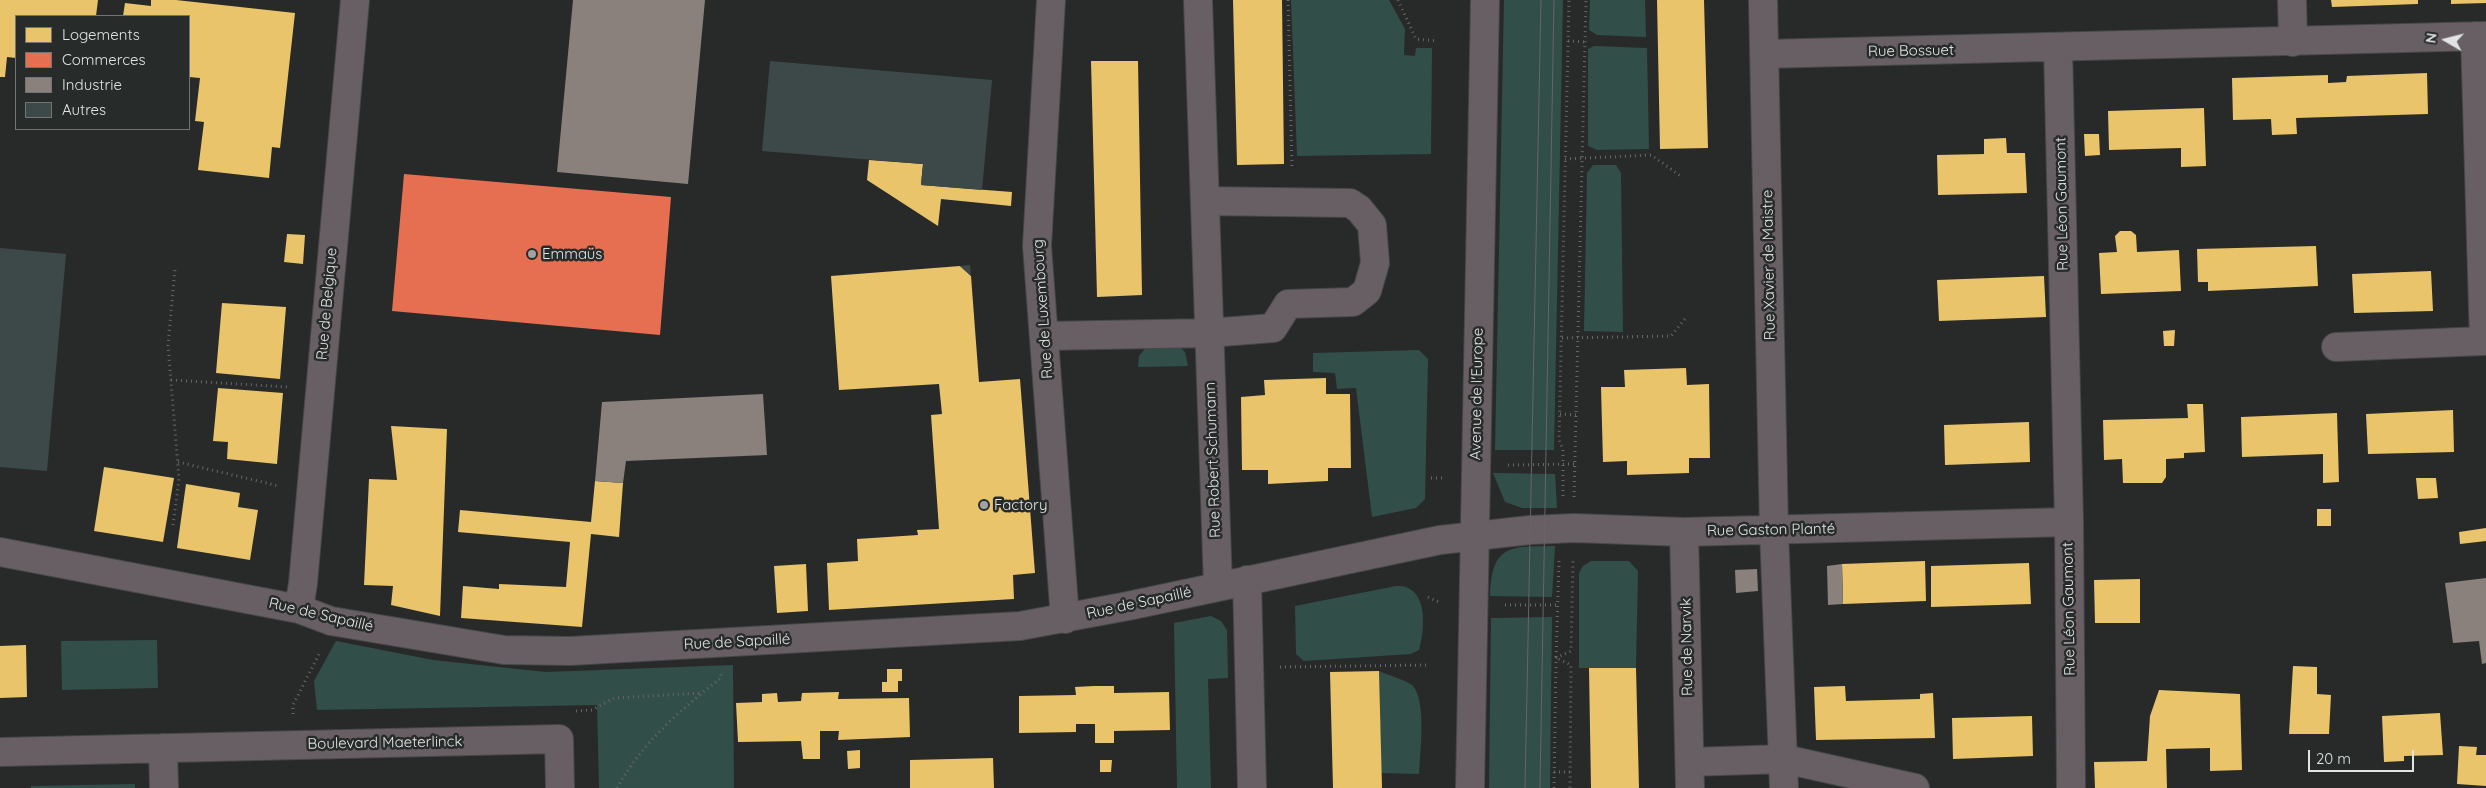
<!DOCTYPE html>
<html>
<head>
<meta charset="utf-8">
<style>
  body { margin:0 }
  #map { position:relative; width:2486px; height:788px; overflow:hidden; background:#282a29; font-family:Quicksand,sans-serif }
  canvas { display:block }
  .legend { position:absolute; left:15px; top:15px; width:175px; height:115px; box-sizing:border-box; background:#272b2a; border:1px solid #727574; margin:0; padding:6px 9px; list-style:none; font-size:15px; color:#e2e4e4 }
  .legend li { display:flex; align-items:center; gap:10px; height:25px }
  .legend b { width:25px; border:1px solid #727574 }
  .north { position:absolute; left:2421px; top:15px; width:50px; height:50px; -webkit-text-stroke:4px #272b2a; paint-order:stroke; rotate:278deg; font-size:14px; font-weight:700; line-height:20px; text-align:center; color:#e2e4e4 }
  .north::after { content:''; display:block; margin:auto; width:18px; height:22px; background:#e2e4e4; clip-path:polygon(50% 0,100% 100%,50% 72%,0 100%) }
  .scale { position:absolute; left:2308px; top:750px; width:106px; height:22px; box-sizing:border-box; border:2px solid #e2e4e4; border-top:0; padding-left:6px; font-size:15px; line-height:18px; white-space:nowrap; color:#e2e4e4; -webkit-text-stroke:4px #272b2a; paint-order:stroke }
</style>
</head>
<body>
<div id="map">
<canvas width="2486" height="788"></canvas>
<ul class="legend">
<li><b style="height:14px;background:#e9c46a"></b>Logements</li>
<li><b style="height:14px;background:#e76f51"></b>Commerces</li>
<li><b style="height:14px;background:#8a817c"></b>Industrie</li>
<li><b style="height:14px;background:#3d4948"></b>Autres</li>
</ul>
<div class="north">N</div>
<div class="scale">20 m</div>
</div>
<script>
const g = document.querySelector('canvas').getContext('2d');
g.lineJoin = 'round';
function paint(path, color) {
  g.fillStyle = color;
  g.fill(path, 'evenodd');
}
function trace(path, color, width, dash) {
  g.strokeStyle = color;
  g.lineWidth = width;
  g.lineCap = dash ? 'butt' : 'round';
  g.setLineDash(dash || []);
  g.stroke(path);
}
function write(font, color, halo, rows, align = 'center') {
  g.font = font + ' Quicksand,sans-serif';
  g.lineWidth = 5;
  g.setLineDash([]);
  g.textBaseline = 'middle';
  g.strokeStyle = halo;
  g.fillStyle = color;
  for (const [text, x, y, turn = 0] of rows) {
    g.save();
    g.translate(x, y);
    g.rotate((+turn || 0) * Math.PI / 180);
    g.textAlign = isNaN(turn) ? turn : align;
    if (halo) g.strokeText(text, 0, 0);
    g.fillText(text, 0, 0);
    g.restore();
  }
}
const green = new Path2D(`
  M 1291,0 L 1389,0 L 1405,29 L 1404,55 L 1415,56 L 1416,48 L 1432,48 L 1431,154 L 1297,156 Z
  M 1504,0 L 1563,0 L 1554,450 L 1495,450 Z
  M 1590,0 L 1645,0 L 1646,37 L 1597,35 L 1589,30 Z
  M 1594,46 L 1647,48 L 1649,149 L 1597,150 L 1588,146 L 1588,49 Z
  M 1593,165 L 1616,165 L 1621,173 L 1623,332 L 1584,331 L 1587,173 Z
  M 1178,345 L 1185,352 L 1188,366 L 1138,367 L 1139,356 L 1147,346 Z
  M 1419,350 L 1428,359 L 1425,499 L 1416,508 L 1372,517 L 1356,388 L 1337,389 L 1335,373 L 1313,372 L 1313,353 Z
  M 1493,473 L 1555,474 L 1557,508 L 1522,508 L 1505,502 Z
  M 1555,546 L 1552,597 L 1490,596 C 1492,543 1510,547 1555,546 Z
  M 1591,561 L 1629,561 L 1638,571 L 1636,668 L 1579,668 L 1579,573 L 1583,566 Z
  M 1396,586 C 1400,586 1405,586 1408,588 C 1428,597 1424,633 1419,650 L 1411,654 L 1304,661 L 1296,654 L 1295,606 Z
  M 1211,616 L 1221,621 L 1227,630 L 1228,678 L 1208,679 L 1211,788 L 1177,788 L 1174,623 Z
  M 1552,617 L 1550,788 L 1489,788 L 1491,618 Z
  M 157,640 L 158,688 L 62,690 L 61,641 Z
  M 336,641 L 433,660 L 546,672 L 733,665 L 734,788 L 599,788 L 597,705 L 317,710 L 314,681 Z
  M 1379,671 C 1387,675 1406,680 1412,685 C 1427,699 1420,753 1419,774 L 1381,773 Z
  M 135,784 L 135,788 L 31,788 L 31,786 Z`);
const homes = new Path2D(`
  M 0,0 L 98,0 L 96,16 L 16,16 L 16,58 L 7,57 L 5,77 L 0,77 Z
  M 151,0 L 176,0 L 295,13 L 280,148 L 272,147 L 269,178 L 198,170 L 204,122 L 195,121 L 200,78 L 189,77 L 189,16 L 123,16 L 125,3 L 151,6 Z
  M 1233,0 L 1282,0 L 1284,164 L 1237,165 Z
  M 1657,0 L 1704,0 L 1708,148 L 1660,149 Z
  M 2331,0 L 2418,0 L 2418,4 L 2332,7 Z
  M 2451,0 L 2486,0 L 2486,3 L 2451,4 Z
  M 1091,61 L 1138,61 L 1142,295 L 1097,297 Z
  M 2427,73 L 2428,114 L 2296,118 L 2297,134 L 2272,135 L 2271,119 L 2233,120 L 2232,78 L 2328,75 L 2328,83 L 2346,82 L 2347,76 Z
  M 2204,108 L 2206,166 L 2181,167 L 2181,148 L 2109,150 L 2108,111 Z
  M 2084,134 L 2099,134 L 2100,155 L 2085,156 Z
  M 2006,138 L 2007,153 L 2025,153 L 2027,193 L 1938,195 L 1937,155 L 1984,154 L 1984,139 Z
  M 869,160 L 923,164 L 921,185 L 1012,192 L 1011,206 L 941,199 L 938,226 L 867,180 Z
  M 2120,231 L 2131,231 L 2136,235 L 2137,252 L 2179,250 L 2181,291 L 2101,294 L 2099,253 L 2117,252 L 2115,236 Z
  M 287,234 L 305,235 L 303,264 L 284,262 Z
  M 2316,246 L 2318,286 L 2208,291 L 2208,282 L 2198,282 L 2197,249 Z
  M 960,266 L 971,276 L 979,382 L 1020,379 L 1035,573 L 1013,575 L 1014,599 L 829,610 L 827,563 L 858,561 L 857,539 L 918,535 L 917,530 L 939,529 L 931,415 L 942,414 L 939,384 L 839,390 L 831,276 Z
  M 2431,271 L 2433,311 L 2354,313 L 2352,274 Z
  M 2044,276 L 2046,317 L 1939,321 L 1937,280 Z
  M 222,303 L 286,307 L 280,379 L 216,373 Z
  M 2175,330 L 2174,346 L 2164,346 L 2163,331 Z
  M 1686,368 L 1687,385 L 1709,384 L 1710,458 L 1689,458 L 1689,473 L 1627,475 L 1627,461 L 1603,462 L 1601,387 L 1625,387 L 1624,370 Z
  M 1326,378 L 1326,394 L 1350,394 L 1351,468 L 1328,468 L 1328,481 L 1268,484 L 1268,470 L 1242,470 L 1241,397 L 1265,395 L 1264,380 Z
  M 218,388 L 283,393 L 277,464 L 227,459 L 228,442 L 213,441 Z
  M 2187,404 L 2203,404 L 2205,452 L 2184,453 L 2184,458 L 2166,459 L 2166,477 L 2162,483 L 2123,483 L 2122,459 L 2104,460 L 2103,420 L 2188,418 Z
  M 2453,410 L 2454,452 L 2368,454 L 2366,414 Z
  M 2337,413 L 2339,482 L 2323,483 L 2323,454 L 2242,457 L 2241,417 Z
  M 2029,422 L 2030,462 L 1945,465 L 1944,425 Z
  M 391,426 L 447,429 L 440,616 L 391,605 L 393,586 L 364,585 L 369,479 L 397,480 Z
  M 104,467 L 174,478 L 163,542 L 94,531 Z
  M 2416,478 L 2436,478 L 2438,498 L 2418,499 Z
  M 595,481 L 623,483 L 619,537 L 591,534 L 582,627 L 461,618 L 463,586 L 499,589 L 499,584 L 566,587 L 570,542 L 458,532 L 460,510 L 591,522 Z
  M 186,484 L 240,493 L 238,507 L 258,510 L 250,560 L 177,548 Z
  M 2317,509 L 2331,509 L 2331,526 L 2317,526 Z
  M 2486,528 L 2486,541 L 2460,544 L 2459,532 Z
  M 1925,561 L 1926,601 L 1843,604 L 1842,564 Z
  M 2029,563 L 2031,604 L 1931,607 L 1931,566 Z
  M 806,564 L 808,611 L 777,613 L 774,566 Z
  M 2140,579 L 2140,623 L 2095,623 L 2094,580 Z
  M 26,645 L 27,697 L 0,698 L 0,646 Z
  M 2293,666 L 2317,667 L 2317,694 L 2331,695 L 2329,734 L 2289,734 Z
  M 1589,668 L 1636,668 L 1639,788 L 1591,788 Z
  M 887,669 L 902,669 L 902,681 L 898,681 L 898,692 L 882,692 L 882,682 L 887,682 Z
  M 1379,671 L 1382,788 L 1333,788 L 1330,672 Z
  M 1094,686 L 1114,686 L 1114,693 L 1169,692 L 1170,730 L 1114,731 L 1114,743 L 1095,743 L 1095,724 L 1076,724 L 1076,732 L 1019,733 L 1019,696 L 1076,695 L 1075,687 Z
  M 1845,686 L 1846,701 L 1920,699 L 1920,694 L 1933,693 L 1935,738 L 1816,740 L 1814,687 Z
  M 2159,690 L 2240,694 L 2242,770 L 2210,771 L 2210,748 L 2166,749 L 2167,788 L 2095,788 L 2094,762 L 2147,761 L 2150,716 Z
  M 839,692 L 838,699 L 909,698 L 910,737 L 838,740 L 839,731 L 820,731 L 820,759 L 803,759 L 801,741 L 738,742 L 736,703 L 762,702 L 762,694 L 777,693 L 778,702 L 801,701 L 802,693 Z
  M 2440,713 L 2443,755 L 2404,756 L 2404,761 L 2384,762 L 2382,716 Z
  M 2032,716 L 2033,756 L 1953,759 L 1952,718 Z
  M 2459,746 L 2477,747 L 2476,755 L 2486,755 L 2486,786 L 2457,784 Z
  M 860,750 L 860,768 L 848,769 L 847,751 Z
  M 993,758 L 994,788 L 910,788 L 910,760 Z
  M 1100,760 L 1112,760 L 1111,772 L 1100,772 Z`);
const shops = new Path2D(`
  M 404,174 L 671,197 L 660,335 L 392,311 Z`);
const industry = new Path2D(`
  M 573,0 L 705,0 L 688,184 L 557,172 Z
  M 763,394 L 767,455 L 626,461 L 623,483 L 595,481 L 602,402 Z
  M 1842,564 L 1843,604 L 1828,605 L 1827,566 Z
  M 1757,569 L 1758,591 L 1736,593 L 1735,570 Z
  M 2486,578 L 2486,663 L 2482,664 L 2479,641 L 2453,643 L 2445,583 Z`);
const building = new Path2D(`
  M 770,61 L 992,80 L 982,190 L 921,185 L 923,164 L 762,151 Z
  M 0,248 L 66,254 L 47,471 L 0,467 Z
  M 970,265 L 971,276 L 960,266 Z`);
const path = new Path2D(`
  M 1288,0 L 1292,167
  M 1398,0 L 1416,39 L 1438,41
  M 1568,41 L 1586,42
  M 1565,159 L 1651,155 L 1682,177
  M 1562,338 L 1671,336 L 1685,319
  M 171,380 L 288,387
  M 1560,414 L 1577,415
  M 178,462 L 279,486
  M 1508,465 L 1575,464
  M 1431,478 L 1444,478
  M 1563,496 L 1563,450 L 1559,440 L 1569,0
  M 1574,497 L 1586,0
  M 173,525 L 179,479 L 168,345 L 175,269
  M 1559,561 L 1556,658 L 1571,665 L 1570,788
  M 1428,597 L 1441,603
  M 1505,605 L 1557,605
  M 1280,667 L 1426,665
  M 576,711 L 592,710 L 614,698 L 702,693
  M 293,714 L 293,705 L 320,652
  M 1554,772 L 1570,772
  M 617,788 C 641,744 681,709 721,678 L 721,674
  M 1554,788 L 1556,658 L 1571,651 L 1573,561`);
const minor = new Path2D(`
  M 1051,0 L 1037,246 L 1065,619
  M 1198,0 L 1218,586
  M 1763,0 L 1774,530 L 1784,788
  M 2292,0 L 2293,42
  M 2058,48 L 2069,522 L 2071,788
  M 1764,54 L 2486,36
  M 1044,336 L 1209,333 L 1273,328 L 1288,304 L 1353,302 L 1367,291 L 1375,263 L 1372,225 L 1359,209 L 1350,203 L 1205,201
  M 2336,347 L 2484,341 L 2475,36
  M 1684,532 L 1690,788
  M 0,552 L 299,609 L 331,621 L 504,650 L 570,651 L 1020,626 L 1128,606 L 1440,540 L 1530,530 L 1574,528 L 1684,532 L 2069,522
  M 1247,580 L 1252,788
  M 299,609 L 303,583 L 355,0
  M 163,748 L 164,788
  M 0,752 L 559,739 L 560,788
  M 1690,762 L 1784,759 L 1915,788
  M 1470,788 L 1485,0`);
const tram = new Path2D(`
  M 1525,788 L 1541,0
  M 1540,788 L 1554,0`);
const markers = [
  [532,254,5,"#a1a3a3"],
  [984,505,5,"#a1a3a3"]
];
const streetNames = [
  ["Rue Bossuet",1911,51,-1],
  ["Rue Léon Gaumont",2062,204,-91],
  ["Rue Xavier de Maistre",1769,265,-91],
  ["Rue de Belgique",327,304,-85],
  ["Rue de Luxembourg",1043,309,-94],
  ["Avenue de l'Europe",1477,394,-89],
  ["Rue Robert Schumann",1213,460,-92],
  ["Rue Gaston Planté",1771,530,-1],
  ["Rue de Sapaillé",1139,603,-12],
  ["Rue Léon Gaumont",2069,609,-91],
  ["Rue de Sapaillé",321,615,13],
  ["Rue de Sapaillé",737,642,-3],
  ["Rue de Narvik",1687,647,-91],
  ["Boulevard Maeterlinck",385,743,-1]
];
const poiNames = [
  ["Emmaüs",542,254],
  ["Factory",994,505]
];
paint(green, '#324e49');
paint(homes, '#e9c46a');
paint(shops, '#e76f51');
paint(industry, '#8a817c');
paint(building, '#3d4948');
trace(minor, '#464847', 30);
trace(path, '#696668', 3, [1, 4]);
trace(minor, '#685f65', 28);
trace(tram, '#696467', 1);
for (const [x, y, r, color] of markers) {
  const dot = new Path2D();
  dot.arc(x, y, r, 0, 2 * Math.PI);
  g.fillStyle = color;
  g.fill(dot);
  trace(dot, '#272b2a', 2);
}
write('15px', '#e2e4e4', '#272b2a', streetNames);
write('15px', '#e2e4e4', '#272b2a', poiNames, 'left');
</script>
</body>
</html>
